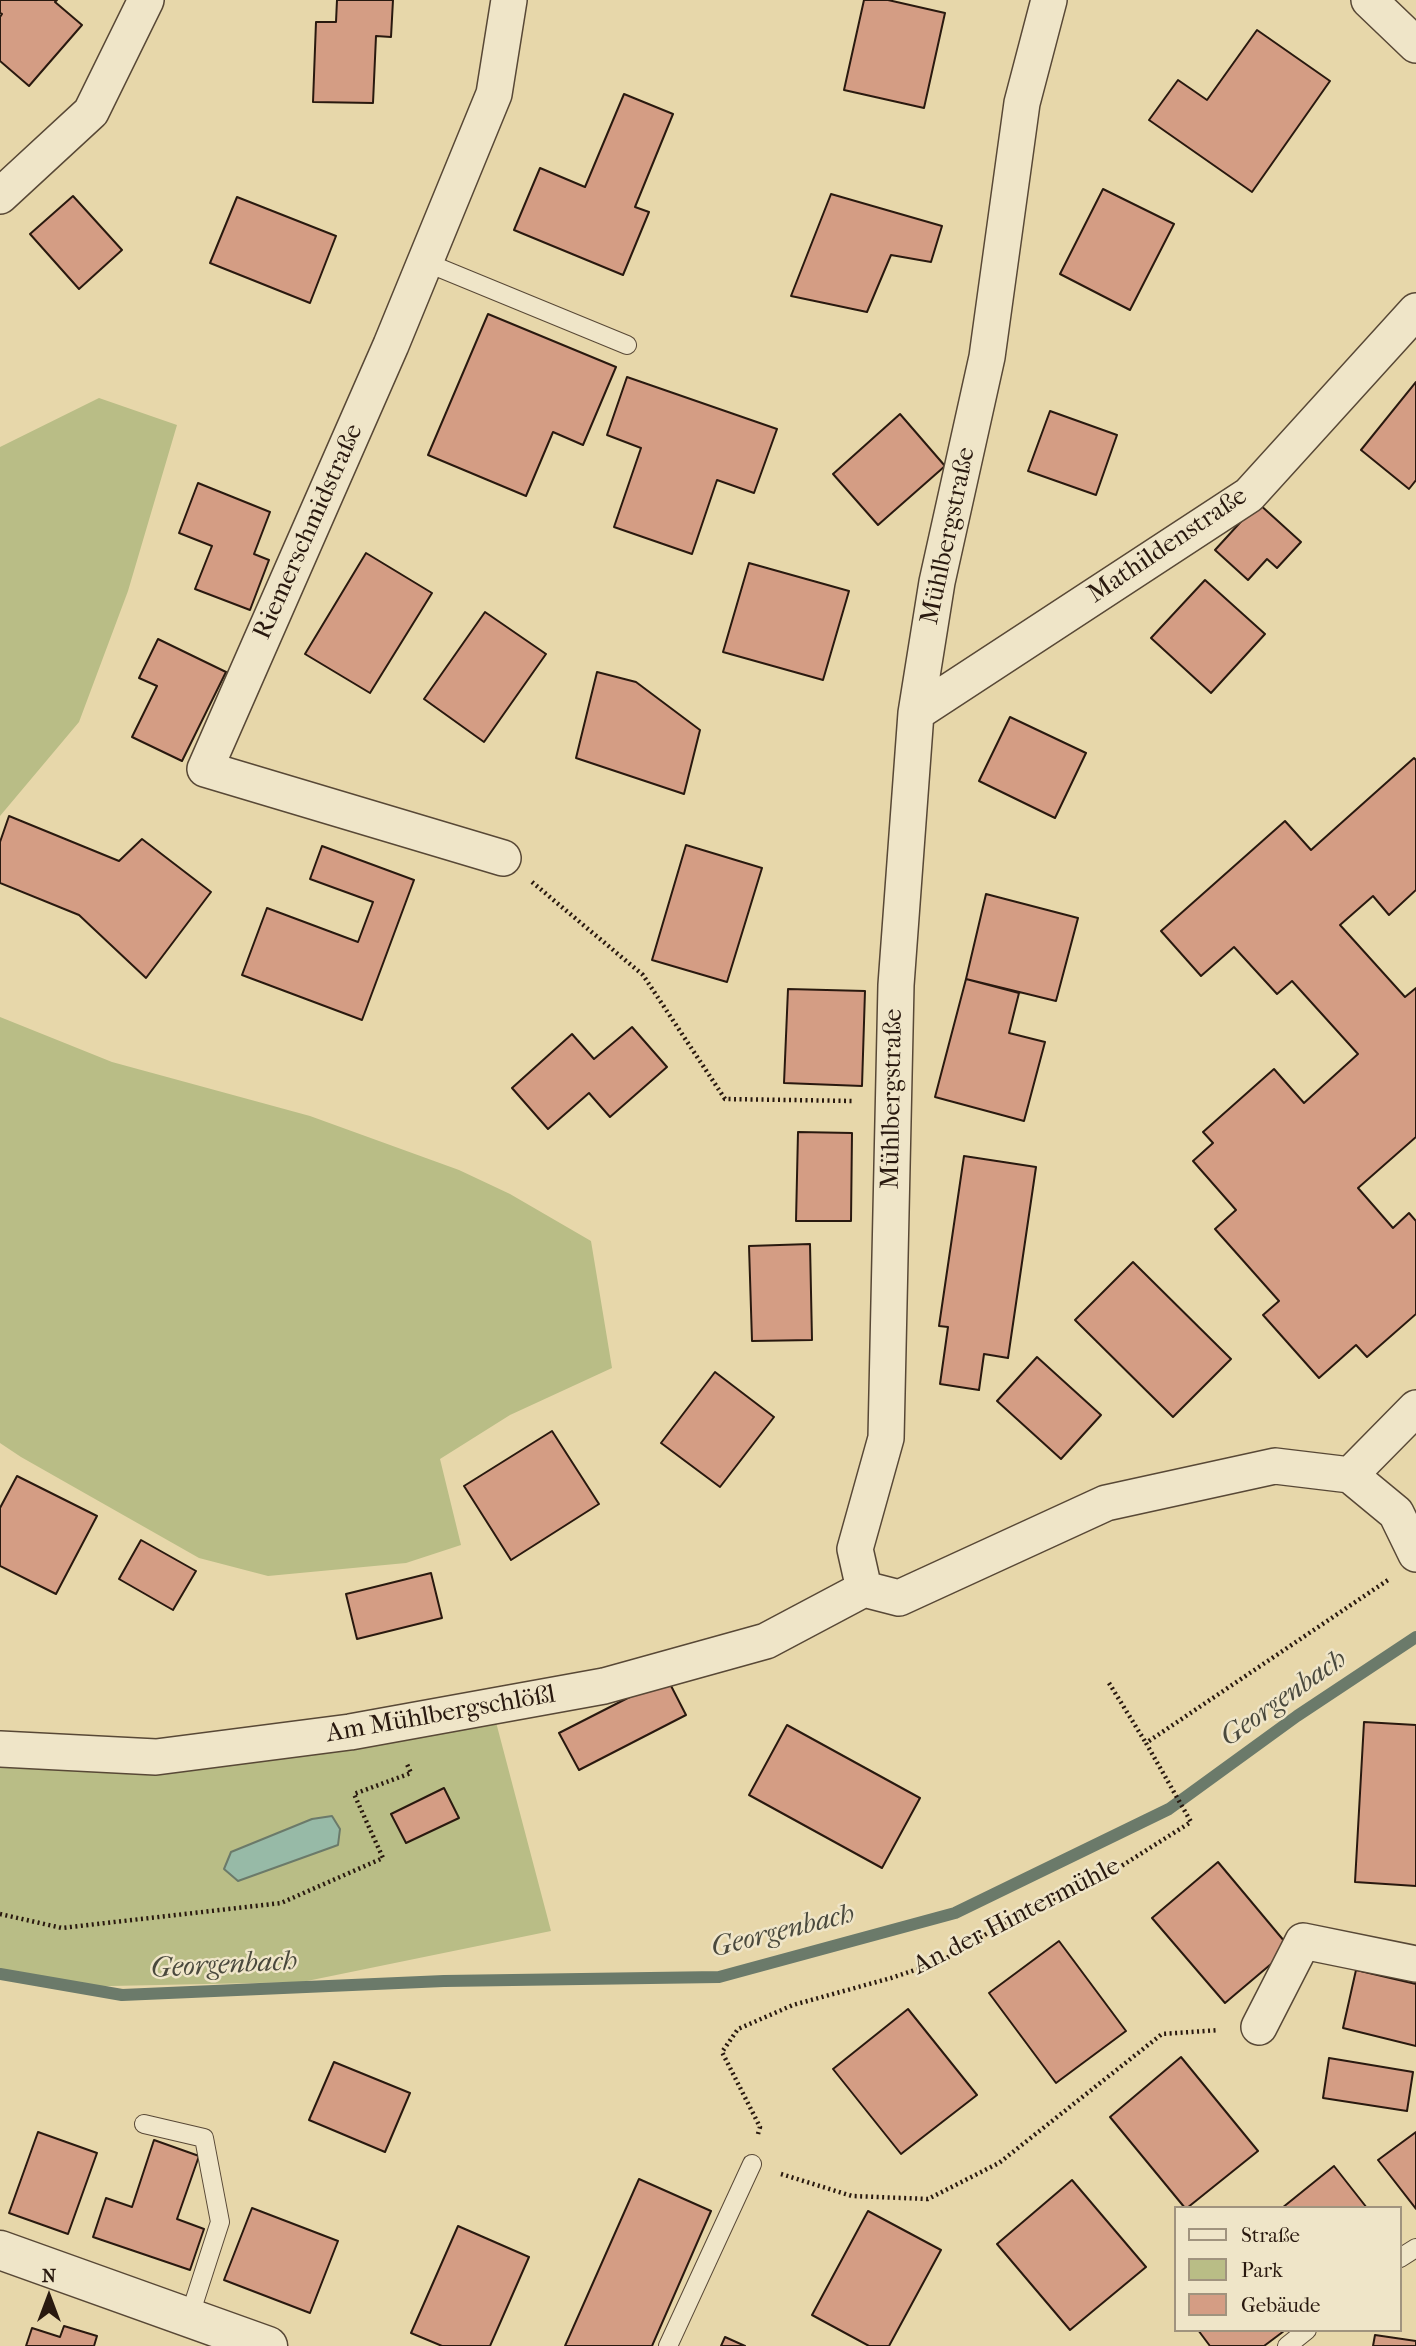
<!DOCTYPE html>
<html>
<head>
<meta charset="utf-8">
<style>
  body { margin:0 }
  #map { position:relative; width:1416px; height:2346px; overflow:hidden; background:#e7d7aa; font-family:"IM FELL French Canon",serif }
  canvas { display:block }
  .legend { position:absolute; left:1174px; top:2206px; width:228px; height:126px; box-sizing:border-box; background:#efe5c8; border:2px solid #a0937e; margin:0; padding:9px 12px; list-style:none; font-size:21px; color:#29190f }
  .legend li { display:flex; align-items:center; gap:14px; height:35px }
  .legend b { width:35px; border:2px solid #a0937e }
  .north { position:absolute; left:14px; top:2262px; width:70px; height:70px; -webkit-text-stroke:5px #efe5c8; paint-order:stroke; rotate:0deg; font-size:19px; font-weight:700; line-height:28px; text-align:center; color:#29190f }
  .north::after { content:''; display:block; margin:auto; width:24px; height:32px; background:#29190f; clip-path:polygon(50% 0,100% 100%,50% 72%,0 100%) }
</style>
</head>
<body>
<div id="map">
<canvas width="1416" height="2346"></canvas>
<ul class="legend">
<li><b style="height:9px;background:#efe5c8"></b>Straße</li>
<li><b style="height:19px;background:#b9bd86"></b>Park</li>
<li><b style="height:19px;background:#d49d84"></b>Gebäude</li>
</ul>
<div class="north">N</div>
</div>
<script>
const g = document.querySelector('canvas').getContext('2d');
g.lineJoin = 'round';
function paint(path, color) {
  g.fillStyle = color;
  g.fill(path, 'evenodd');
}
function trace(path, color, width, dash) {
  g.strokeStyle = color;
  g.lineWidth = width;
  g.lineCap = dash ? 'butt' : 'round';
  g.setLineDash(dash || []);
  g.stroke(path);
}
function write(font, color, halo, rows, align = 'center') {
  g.font = font + ' "IM FELL French Canon",serif';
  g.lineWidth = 5;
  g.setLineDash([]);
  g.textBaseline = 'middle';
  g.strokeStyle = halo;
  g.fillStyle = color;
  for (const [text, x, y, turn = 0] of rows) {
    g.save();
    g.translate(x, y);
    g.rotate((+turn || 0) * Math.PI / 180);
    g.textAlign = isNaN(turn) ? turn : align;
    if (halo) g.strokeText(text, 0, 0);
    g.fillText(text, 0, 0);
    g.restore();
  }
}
const green = new Path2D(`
  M 99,398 L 177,425 L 128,591 L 79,722 L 0,816 L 0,447 Z
  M 0,1017 L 112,1062 L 310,1116 L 459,1170 L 510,1194 L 591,1241 L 612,1368 L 510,1415 L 440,1459 L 461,1545 L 406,1563 L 268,1576 L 199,1558 L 21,1457 L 0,1443 Z
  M 492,1707 L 551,1931 L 302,1982 L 63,1987 L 0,1976 L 0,1749 L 156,1757 Z`);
const water = new Path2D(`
  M 332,1816 L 340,1829 L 338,1845 L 238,1881 L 224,1869 L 231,1852 L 312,1819 Z`);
const stream = new Path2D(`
  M 0,1974 L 122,1995 L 444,1981 L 719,1977 L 955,1913 L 1169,1809 L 1297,1716 L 1416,1637`);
const building = new Path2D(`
  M 0,0 L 57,0 L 55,2 L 82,25 L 29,86 L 0,61 L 0,17 L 2,14 L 0,13 Z
  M 337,0 L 393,0 L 391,37 L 376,36 L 373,103 L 313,102 L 316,22 L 336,22 Z
  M 864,0 L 888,0 L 945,13 L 924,108 L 844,90 Z
  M 1257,30 L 1330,81 L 1252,192 L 1149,120 L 1178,80 L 1207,100 Z
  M 624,94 L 673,114 L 635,207 L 649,212 L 623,275 L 514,230 L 540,168 L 585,187 Z
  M 1103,189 L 1174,224 L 1130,310 L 1060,274 Z
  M 831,194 L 942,226 L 931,262 L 891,255 L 867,312 L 791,296 Z
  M 73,196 L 122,250 L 79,289 L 30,234 Z
  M 237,197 L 336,236 L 310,303 L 210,263 Z
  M 488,314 L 616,367 L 583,445 L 553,432 L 526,496 L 428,455 Z
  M 627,377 L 777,429 L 754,493 L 717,480 L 692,554 L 614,527 L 641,448 L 607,435 Z
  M 1416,382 L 1416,480 L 1409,489 L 1361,450 Z
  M 1050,411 L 1117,435 L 1096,495 L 1028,471 Z
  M 900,414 L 945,466 L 878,525 L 833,474 Z
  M 198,483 L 270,512 L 254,554 L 269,560 L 250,610 L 195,589 L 212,546 L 179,533 Z
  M 1258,503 L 1301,542 L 1277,568 L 1267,559 L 1248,580 L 1215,550 Z
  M 366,553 L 432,593 L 370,693 L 305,654 Z
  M 749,563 L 849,591 L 823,680 L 723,652 Z
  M 1205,580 L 1265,634 L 1211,693 L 1151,638 Z
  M 485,612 L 546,654 L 484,742 L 424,699 Z
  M 158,639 L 226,672 L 182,761 L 132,737 L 157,686 L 139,678 Z
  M 597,672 L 636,682 L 700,730 L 684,794 L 576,758 Z
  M 1010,717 L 1086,753 L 1055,818 L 979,781 Z
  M 1414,758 L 1416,760 L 1416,890 L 1389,915 L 1373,896 L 1340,925 L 1405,997 L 1416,988 L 1416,1137 L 1358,1188 L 1393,1228 L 1409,1213 L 1416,1221 L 1416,1314 L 1367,1357 L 1356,1345 L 1319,1378 L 1263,1315 L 1279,1301 L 1215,1229 L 1236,1210 L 1193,1161 L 1213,1143 L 1203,1132 L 1274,1069 L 1304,1103 L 1358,1054 L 1292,981 L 1277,994 L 1234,947 L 1201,976 L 1161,931 L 1285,821 L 1311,850 Z
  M 9,816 L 119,861 L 142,839 L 211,892 L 146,978 L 79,915 L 0,883 L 0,842 Z
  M 686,845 L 762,868 L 727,982 L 652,960 Z
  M 322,846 L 414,880 L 362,1020 L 242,975 L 267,908 L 358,942 L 373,902 L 310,879 Z
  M 986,894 L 1078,918 L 1056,1001 L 966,979 Z
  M 966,979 L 1019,993 L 1009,1033 L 1045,1042 L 1024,1121 L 935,1097 Z
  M 788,989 L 865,991 L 862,1086 L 784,1083 Z
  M 632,1027 L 667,1067 L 610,1117 L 589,1093 L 548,1129 L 512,1088 L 572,1034 L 594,1059 Z
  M 798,1132 L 852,1133 L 851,1221 L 796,1221 Z
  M 964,1156 L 1036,1167 L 1008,1358 L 984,1354 L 979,1390 L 940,1384 L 948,1327 L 939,1326 Z
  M 810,1244 L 812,1340 L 752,1341 L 749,1246 Z
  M 1133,1262 L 1231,1359 L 1173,1417 L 1075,1320 Z
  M 1037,1357 L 1101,1415 L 1061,1459 L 997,1401 Z
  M 715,1372 L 774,1417 L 720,1487 L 661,1443 Z
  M 552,1431 L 599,1504 L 511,1560 L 464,1486 Z
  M 17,1476 L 97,1516 L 56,1594 L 0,1566 L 0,1508 Z
  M 141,1540 L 196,1571 L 173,1610 L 119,1579 Z
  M 431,1573 L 442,1618 L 357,1639 L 346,1594 Z
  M 667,1678 L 686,1715 L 579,1770 L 559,1733 Z
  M 1364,1722 L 1416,1725 L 1416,1886 L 1355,1882 Z
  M 787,1725 L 920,1798 L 882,1868 L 749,1795 Z
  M 444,1788 L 459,1818 L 406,1843 L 391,1814 Z
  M 1218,1862 L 1290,1948 L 1225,2003 L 1152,1918 Z
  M 1059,1941 L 1126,2031 L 1056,2083 L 989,1993 Z
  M 1356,1970 L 1416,1984 L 1416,2046 L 1343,2028 Z
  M 908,2009 L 977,2095 L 901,2154 L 833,2069 Z
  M 1181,2057 L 1258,2151 L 1187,2208 L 1185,2208 L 1110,2117 Z
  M 1329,2058 L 1413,2072 L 1407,2111 L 1323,2098 Z
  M 334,2062 L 410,2093 L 385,2152 L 309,2120 Z
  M 38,2132 L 97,2153 L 68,2234 L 9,2213 Z
  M 1416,2132 L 1416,2209 L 1378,2160 Z
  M 154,2140 L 199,2156 L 177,2219 L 204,2229 L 190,2270 L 93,2237 L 106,2198 L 132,2207 Z
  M 1334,2166 L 1367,2208 L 1282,2208 Z
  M 639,2179 L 711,2211 L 652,2346 L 565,2346 Z
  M 1072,2180 L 1146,2267 L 1070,2330 L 997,2244 Z
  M 252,2208 L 338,2241 L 310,2313 L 224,2280 Z
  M 868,2211 L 941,2250 L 889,2346 L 869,2346 L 812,2315 Z
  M 458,2226 L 529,2257 L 490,2346 L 442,2346 L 411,2333 Z
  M 64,2326 L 97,2336 L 94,2346 L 26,2346 L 32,2328 L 60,2337 Z
  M 1198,2330 L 1284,2330 L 1284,2331 L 1264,2346 L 1210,2346 Z
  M 1375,2335 L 1416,2341 L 1416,2346 L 1373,2346 Z
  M 725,2337 L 745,2346 L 721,2346 Z`);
const path = new Path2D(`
  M 532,882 L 643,975 L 725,1099 L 854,1101
  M 1109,1683 L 1146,1743
  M 0,1914 L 62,1928 L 281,1903 L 383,1858 L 354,1794 L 411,1773 L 406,1762
  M 758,2134 L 760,2127 L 722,2052 L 738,2029 L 793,2005 L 891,1978 L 942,1961 L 1016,1916 L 1104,1877 L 1191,1822 L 1146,1743 L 1388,1580
  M 781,2174 L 852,2196 L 928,2199 L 999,2163 L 1162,2034 L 1219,2030`);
const service = new Path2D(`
  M 425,262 L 627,345
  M 144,2124 L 204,2138 L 220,2222 L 189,2318
  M 1400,2258 L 1416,2248
  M 668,2346 L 752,2164
  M 1287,2346 L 1307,2330`);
const minor = new Path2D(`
  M 1049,0 L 1022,103 L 987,357 L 937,582 L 916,713 L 896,985 L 886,1438 L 855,1549 L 864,1589 L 899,1598 L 1106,1503 L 1275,1466 L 1350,1475 L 1396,1513 L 1416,1554
  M 1369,0 L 1416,45
  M 0,196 L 91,112 L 146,0
  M 916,713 L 1249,495 L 1416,311
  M 503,858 L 205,769 L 391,345 L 494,94 L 509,0
  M 1350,1475 L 1416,1408
  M 0,1749 L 156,1757 L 350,1732 L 604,1686 L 766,1641 L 864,1589
  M 1259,2027 L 1303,1941 L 1416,1964`);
const tertiary = new Path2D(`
  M 0,2250 L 268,2346`);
const streetNames = [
  ["Riemerschmidstraße",309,532,-66],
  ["Mühlbergstraße",949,536,-78],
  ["Mathildenstraße",1168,546,-34],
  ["Mühlbergstraße",893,1099,-89],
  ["Am Mühlbergschlößl",441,1715,-10],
  ["An der Hintermühle",1017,1917,-27]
];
const waterNames = [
  ["Georgenbach",1284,1699,-35],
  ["Georgenbach",783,1932,-14],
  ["Georgenbach",224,1966,-3]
];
paint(green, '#b9bd86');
paint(water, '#97baa7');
trace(water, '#6b7a6a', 2);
trace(stream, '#6b7a6a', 12);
paint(building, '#d49d84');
trace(building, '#29190f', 2);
trace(service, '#584836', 20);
trace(minor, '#584836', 38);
trace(tertiary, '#584836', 41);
trace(path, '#29190f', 4.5, [2, 3.5]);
trace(service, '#efe5c8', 18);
trace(minor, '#efe5c8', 35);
trace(tertiary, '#efe5c8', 38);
write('26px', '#29190f', '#efe5c8', streetNames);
write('italic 28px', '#4a493d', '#efe5c8', waterNames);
</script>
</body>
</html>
